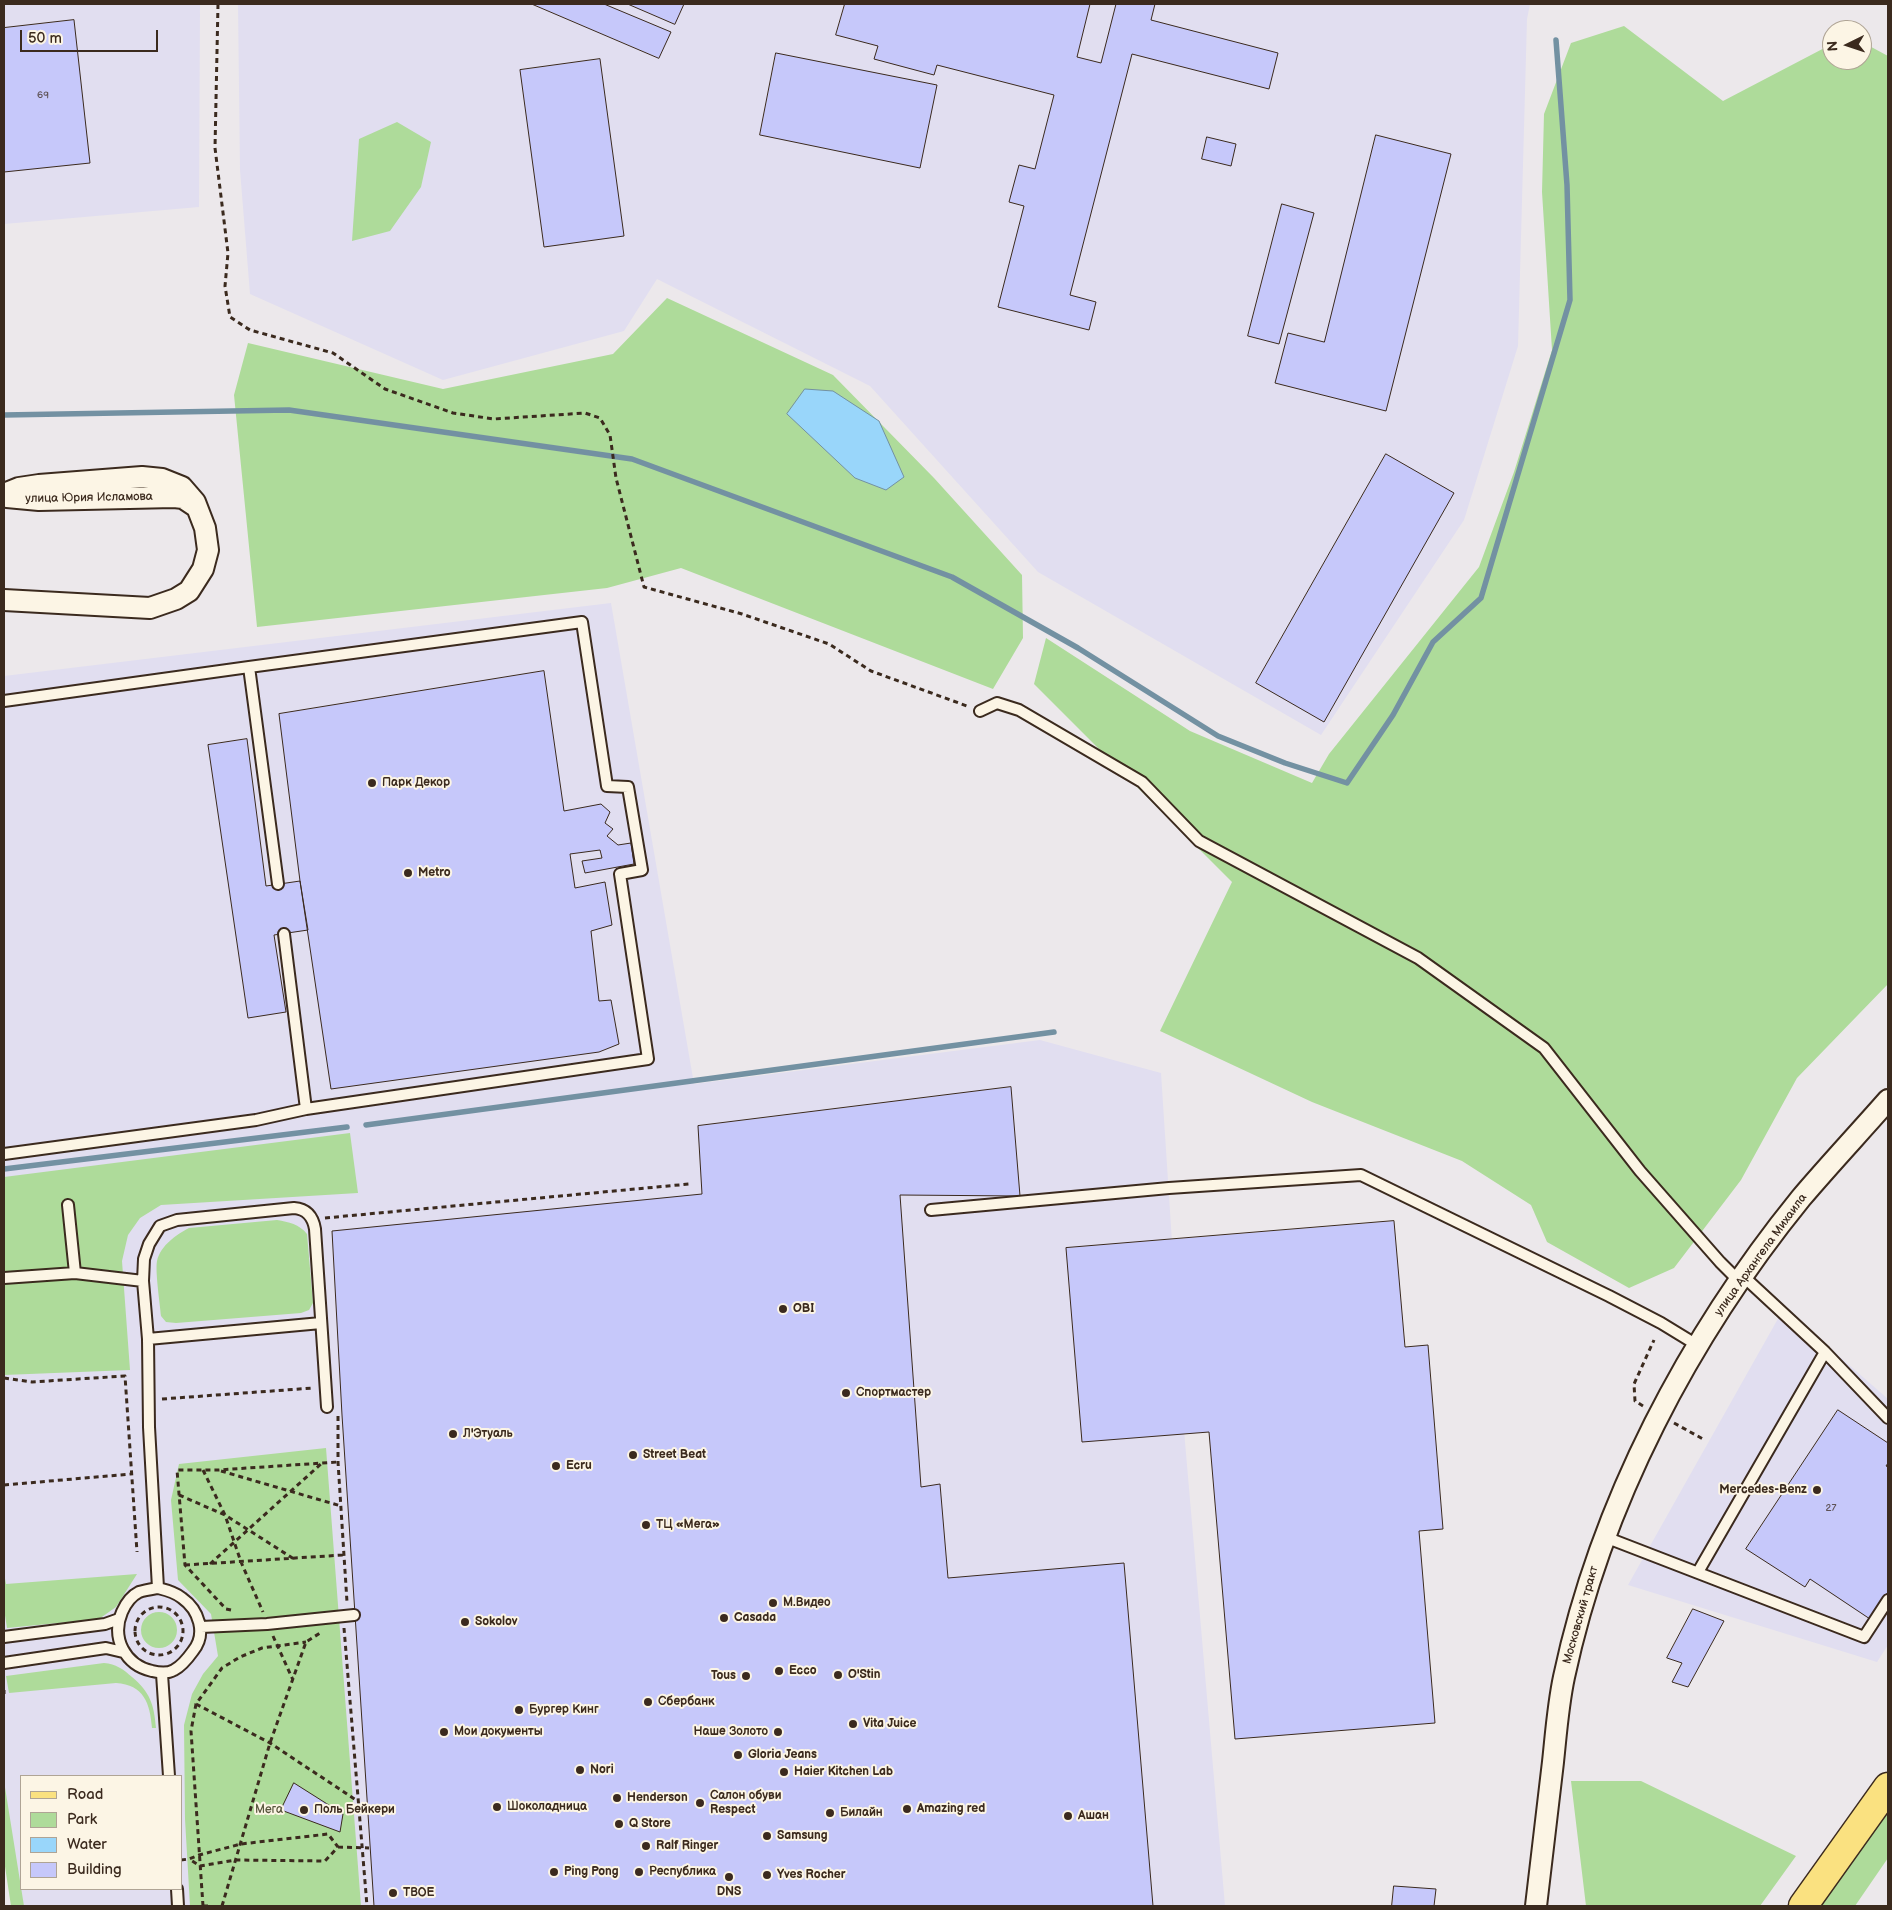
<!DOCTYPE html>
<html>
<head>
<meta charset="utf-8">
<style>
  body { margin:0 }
  #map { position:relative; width:1892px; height:1910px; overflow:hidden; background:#ece8eb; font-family:"Balsamiq Sans",sans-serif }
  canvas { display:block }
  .frame { position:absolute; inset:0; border:5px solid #3b2a1e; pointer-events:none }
  .legend { position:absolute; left:20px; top:1775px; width:162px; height:115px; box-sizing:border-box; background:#fcf5e5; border:1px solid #afa495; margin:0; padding:6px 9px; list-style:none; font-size:15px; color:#3b2a1e }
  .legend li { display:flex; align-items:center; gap:10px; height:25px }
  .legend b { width:25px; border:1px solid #afa495 }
  .north { position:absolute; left:1822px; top:20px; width:50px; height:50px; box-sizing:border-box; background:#fcf5e5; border:1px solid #afa495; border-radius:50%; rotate:266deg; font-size:14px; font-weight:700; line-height:20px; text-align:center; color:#3b2a1e }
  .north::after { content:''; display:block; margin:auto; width:18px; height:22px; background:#3b2a1e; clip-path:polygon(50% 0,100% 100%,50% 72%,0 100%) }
  .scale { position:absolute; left:20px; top:30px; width:138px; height:22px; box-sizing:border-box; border:2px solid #3b2a1e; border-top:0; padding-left:6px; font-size:15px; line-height:18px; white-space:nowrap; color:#3b2a1e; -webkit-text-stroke:4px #fcf5e5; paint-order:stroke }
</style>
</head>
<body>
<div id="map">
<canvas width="1892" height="1910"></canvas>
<div class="frame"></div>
<ul class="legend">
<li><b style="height:6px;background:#fae180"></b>Road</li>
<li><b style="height:14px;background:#aedb9a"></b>Park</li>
<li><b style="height:14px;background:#99d6fa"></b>Water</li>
<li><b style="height:14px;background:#c6c8fa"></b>Building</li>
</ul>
<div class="north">N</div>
<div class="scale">50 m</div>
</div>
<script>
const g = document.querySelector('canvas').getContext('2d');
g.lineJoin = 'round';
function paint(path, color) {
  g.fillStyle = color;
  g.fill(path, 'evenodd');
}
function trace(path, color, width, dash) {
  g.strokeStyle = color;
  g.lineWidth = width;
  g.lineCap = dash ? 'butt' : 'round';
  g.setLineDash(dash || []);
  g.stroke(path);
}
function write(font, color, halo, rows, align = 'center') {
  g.font = font + ' "Balsamiq Sans",sans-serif';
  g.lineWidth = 4;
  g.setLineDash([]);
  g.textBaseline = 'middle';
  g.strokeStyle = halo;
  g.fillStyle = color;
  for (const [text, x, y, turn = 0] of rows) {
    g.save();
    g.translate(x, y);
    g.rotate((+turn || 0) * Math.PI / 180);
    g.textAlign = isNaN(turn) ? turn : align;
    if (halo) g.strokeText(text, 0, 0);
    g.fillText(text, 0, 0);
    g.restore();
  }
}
const built = new Path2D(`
  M 4,4 L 200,4 L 199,207 L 4,224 Z
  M 238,4 L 1530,4 L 1527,19 L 1518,346 L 1464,520 L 1321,735 L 1038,572 L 870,386 L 657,279 L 624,331 L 443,380 L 250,294 L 240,170 Z
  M 611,603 L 694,1084 L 1040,1040 L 1161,1073 L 1185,1442 L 1225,1906 L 13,1906 L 4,1839 L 4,676 ZM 21,1776 L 181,1776 L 181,1889 L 21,1889 Z
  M 1784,1308 L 1888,1399 L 1888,1645 L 1877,1662 L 1628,1585 Z`);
const green = new Path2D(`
  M 1624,26 L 1723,101 L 1832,44 L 1832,60 L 1862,60 L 1862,42 L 1888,56 L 1888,984 L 1797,1078 L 1741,1180 L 1674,1268 L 1629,1288 L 1547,1242 L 1531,1205 L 1462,1161 L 1312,1102 L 1160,1031 L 1232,882 L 1034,684 L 1046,638 L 1190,731 L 1312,783 L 1329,754 L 1479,567 L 1514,472 L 1552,350 L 1542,192 L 1544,114 L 1571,43 Z
  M 397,122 L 431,142 L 421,187 L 390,231 L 352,241 L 359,139 Z
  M 667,298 L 833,375 L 934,478 L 1022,575 L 1023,638 L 993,689 L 681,568 L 607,588 L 257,627 L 234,395 L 248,343 L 443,389 L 613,354 Z
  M 350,1133 L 358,1193 L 161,1205 L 140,1218 L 128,1235 L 122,1261 L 130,1370 L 4,1375 L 4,1177 Z
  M 277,1220 C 289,1222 299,1224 307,1234 L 313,1303 L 309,1310 L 301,1313 L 176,1323 L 166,1322 L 161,1316 C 160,1304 155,1271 157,1261 C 161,1245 176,1235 189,1228 Z
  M 326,1448 L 361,1906 L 190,1906 L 185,1819 L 184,1725 L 192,1694 L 203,1674 L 218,1656 L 211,1614 L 178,1580 L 171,1500 L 179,1464 Z
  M 4,1573 L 6,1584 L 137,1574 L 116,1607 L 99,1619 L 7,1628 L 4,1609 Z
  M141 1630a18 18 0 1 1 36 0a18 18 0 1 1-36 0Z
  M 104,1663 C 116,1664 123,1669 132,1677 C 150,1692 154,1704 156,1728 L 152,1728 C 150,1703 144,1685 116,1683 L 9,1693 L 6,1676 Z
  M 4,1781 L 24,1906 L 11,1906 L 4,1860 Z
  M 1571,1781 L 1641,1781 L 1796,1856 L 1760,1906 L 1586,1906 Z
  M 1888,1807 L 1888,1858 L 1855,1906 L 1818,1906 Z`);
const water = new Path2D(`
  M 805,389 L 833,391 L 879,421 L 904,477 L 886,490 L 855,478 L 787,414 Z`);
const stream = new Path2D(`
  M 4,415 L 289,410 L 632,459 L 952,577 L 1078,648 L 1218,736 L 1285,763 L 1347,783 L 1393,715 L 1433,642 L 1481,598 L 1570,300 L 1567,185 L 1556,40
  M 366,1125 L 1054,1032
  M 4,1169 L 347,1127`);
const building = new Path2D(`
  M 532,4 L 604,4 L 671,32 L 659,58 Z
  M 628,4 L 684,4 L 675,24 Z
  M 845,4 L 1090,4 L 1077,57 L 1101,63 L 1116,4 L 1155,4 L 1151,20 L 1278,53 L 1269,89 L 1132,54 L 1070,295 L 1096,302 L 1089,330 L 998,307 L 1024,206 L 1009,202 L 1019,165 L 1035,169 L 1054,95 L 937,65 L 934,75 L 874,59 L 878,46 L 836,35 Z
  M 74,20 L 90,163 L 4,172 L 4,28 Z
  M 776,53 L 937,85 L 920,168 L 760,135 Z
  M 600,59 L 624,236 L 544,247 L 520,70 Z
  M 1376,135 L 1451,154 L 1386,411 L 1275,383 L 1288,333 L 1324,342 Z
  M 1207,137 L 1236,144 L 1231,166 L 1202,159 Z
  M 1282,204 L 1314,213 L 1279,344 L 1248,336 Z
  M 1386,454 L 1454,493 L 1324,722 L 1256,683 Z
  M 544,671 L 564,811 L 601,804 L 610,812 L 605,823 L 613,829 L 607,836 L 618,845 L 631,843 L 634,864 L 585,873 L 582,861 L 602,858 L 600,850 L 570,854 L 575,888 L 605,882 L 612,925 L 591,931 L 599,1001 L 611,1000 L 619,1044 L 599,1052 L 331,1089 L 300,881 L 279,714 Z
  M 247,739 L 266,886 L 300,881 L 308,930 L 274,935 L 286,1012 L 248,1018 L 208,745 Z
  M 1011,1087 L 1020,1196 L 900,1195 L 921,1487 L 940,1484 L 948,1578 L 1124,1563 L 1153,1906 L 374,1906 L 342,1415 L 332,1231 L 702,1194 L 698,1126 Z
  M 1394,1221 L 1405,1347 L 1428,1345 L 1443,1529 L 1419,1531 L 1435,1723 L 1235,1739 L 1209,1432 L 1082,1442 L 1066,1248 Z
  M 1838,1410 L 1888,1443 L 1888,1463 L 1886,1466 L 1888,1467 L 1888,1592 L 1870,1619 L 1810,1579 L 1805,1587 L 1746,1549 Z
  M 1693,1609 L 1724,1621 L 1688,1687 L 1672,1682 L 1682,1663 L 1667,1658 Z
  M 294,1783 L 343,1814 L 340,1832 L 281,1810 Z
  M 1394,1886 L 1436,1889 L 1434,1906 L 1392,1906 Z`);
const path = new Path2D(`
  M 218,4 L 215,148 L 228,253 L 225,286 L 230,317 L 250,330 L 333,353 L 385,389 L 453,413 L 494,419 L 585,413 L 600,418 L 610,435 L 616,478 L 644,587 L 742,614 L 829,644 L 871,671 L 967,706
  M 325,1218 L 689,1184
  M 4,1378 L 32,1382 L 125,1376 L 137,1552
  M 162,1399 L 313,1388
  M 1643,1406 L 1635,1401 L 1634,1384 L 1654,1340
  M 338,1416 L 338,1462 L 347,1602
  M 1674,1423 L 1703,1439
  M 203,1470 L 225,1515 L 241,1562 L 263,1612
  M 221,1471 L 341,1506
  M 4,1485 L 131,1474
  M 179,1495 L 225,1515 L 294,1559
  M 210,1564 L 322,1463
  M 185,1565 L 343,1555
  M135 1631a24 24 0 1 1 48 0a24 24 0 1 1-48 0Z
  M 231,1610 L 226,1609 L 185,1565 L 177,1470 L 218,1470 L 338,1462
  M 344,1628 L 367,1906
  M 273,1636 L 293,1680
  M 4,1690 L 4,1694
  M 196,1704 L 270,1743 L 359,1802
  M 338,1847 L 369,1848
  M 181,1860 L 189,1859 L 199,1855 L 241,1844 L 328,1834 L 338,1847 L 325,1861 L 236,1860 L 200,1866 L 189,1859
  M 203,1906 L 191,1731 L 196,1704 L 222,1668 L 240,1657 L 262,1648 L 306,1642
  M 203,1906 L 208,1906
  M 222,1906 L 270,1743 L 306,1642 L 320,1633`);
const service = new Path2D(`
  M 249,667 L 582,622 L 607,786 L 628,787 L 642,870 L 620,874 L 648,1059 L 306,1109
  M 4,701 L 249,667 L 278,884
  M 980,711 L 997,703 L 1019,710 L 1142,782 L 1199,841 L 1418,958 L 1544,1048 L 1640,1171 L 1720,1262 L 1740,1282
  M 4,1154 L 256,1120 L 306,1109 L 284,934
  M 68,1205 L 75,1273
  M 931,1210 L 1169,1188 L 1361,1175 L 1609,1296 L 1661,1323 L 1697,1345
  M 1743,1276 L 1825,1352 L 1888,1418
  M 4,1278 L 75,1273 L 143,1281
  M 148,1339 L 321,1323
  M 1605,1537 L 1864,1637 L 1888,1600
  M 1698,1572 L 1825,1352
  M 158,1588 L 149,1427 L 148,1339 L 143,1281 L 144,1259 L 149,1244 L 160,1226 L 177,1220 L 294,1208 C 307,1209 313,1217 315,1229 L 327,1407
  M 158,1588 C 166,1590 175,1592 182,1598 C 199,1610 207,1634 193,1651 C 188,1658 182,1666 174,1670 C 167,1674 160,1673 152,1671 C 125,1665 111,1638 122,1612 C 125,1605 131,1596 139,1592 C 145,1590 152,1589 158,1588 Z
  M 201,1627 L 267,1624 L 354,1615
  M 4,1637 L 105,1624 L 119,1619
  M 4,1663 L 106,1648 L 123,1652
  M 162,1674 L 169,1776
  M 177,1889 L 178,1906`);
const minor = new Path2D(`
  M 4,494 L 19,488 L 39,485 L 142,477 L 162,479 L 182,487 L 195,502 L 205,528 L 208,550 L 203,569 L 189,591 L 176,599 L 150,608 L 4,600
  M 7,497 L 39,500 L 174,497 L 183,498 L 195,506
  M 1536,1906 C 1542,1858 1547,1810 1553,1762 C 1556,1734 1558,1705 1564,1677 C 1601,1503 1689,1336 1801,1198 C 1829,1165 1859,1133 1888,1100`);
const primary = new Path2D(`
  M 1803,1906 L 1888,1787`);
const markers = [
  [372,783,5,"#3b2a1e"],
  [408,873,5,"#3b2a1e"],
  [783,1309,5,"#3b2a1e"],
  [846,1393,5,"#3b2a1e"],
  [453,1434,5,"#3b2a1e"],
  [633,1455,5,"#3b2a1e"],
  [556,1466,5,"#3b2a1e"],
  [1817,1490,5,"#3b2a1e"],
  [646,1525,5,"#3b2a1e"],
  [773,1603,5,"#3b2a1e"],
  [724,1618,5,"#3b2a1e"],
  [465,1622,5,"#3b2a1e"],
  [779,1671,5,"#3b2a1e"],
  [838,1675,5,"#3b2a1e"],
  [746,1676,5,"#3b2a1e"],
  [648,1702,5,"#3b2a1e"],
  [519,1710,5,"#3b2a1e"],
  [853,1724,5,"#3b2a1e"],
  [444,1732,5,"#3b2a1e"],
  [778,1732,5,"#3b2a1e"],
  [738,1755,5,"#3b2a1e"],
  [580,1770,5,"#3b2a1e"],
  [784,1772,5,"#3b2a1e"],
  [617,1798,5,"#3b2a1e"],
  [700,1803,5,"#3b2a1e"],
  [497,1807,5,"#3b2a1e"],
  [907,1809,5,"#3b2a1e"],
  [304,1810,5,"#3b2a1e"],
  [830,1813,5,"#3b2a1e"],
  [1068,1816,5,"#3b2a1e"],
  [619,1824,5,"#3b2a1e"],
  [767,1836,5,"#3b2a1e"],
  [646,1846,5,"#3b2a1e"],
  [554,1872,5,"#3b2a1e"],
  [639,1872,5,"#3b2a1e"],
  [767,1875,5,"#3b2a1e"],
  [729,1877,5,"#3b2a1e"],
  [393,1893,5,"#3b2a1e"]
];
const numberNames = [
  ["69",43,95],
  ["27",1831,1508]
];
const streetNames = [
  ["улица Юрия Исламова",89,498,-1],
  ["улица Архангела Михаила",1761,1255,-54],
  ["Московский тракт",1581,1615,-74]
];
const poiNames = [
  ["Парк Декор",382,783],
  ["Metro",418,873],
  ["OBI",793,1309],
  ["Спортмастер",856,1393],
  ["Л'Этуаль",463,1434],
  ["Street Beat",643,1455],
  ["Ecru",566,1466],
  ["Mercedes-Benz",1807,1490,"right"],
  ["ТЦ «Мега»",656,1525],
  ["М.Видео",783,1603],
  ["Casada",734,1618],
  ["Sokolov",475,1622],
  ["Ecco",789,1671],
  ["O'Stin",848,1675],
  ["Tous",736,1676,"right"],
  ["Сбербанк",658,1702],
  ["Бургер Кинг",529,1710],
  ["Vita Juice",863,1724],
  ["Мои документы",454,1732],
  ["Наше Золото",768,1732,"right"],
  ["Gloria Jeans",748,1755],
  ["Nori",590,1770],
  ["Haier Kitchen Lab",794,1772],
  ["Салон обуви",710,1796],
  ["Respect",710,1810],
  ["Henderson",627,1798],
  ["Шоколадница",507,1807],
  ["Amazing red",917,1809],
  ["Поль Бейкери",314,1810],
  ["Билайн",840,1813],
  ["Ашан",1078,1816],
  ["Q Store",629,1824],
  ["Samsung",777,1836],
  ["Ralf Ringer",656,1846],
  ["Ping Pong",564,1872],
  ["Республика",649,1872],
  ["Yves Rocher",777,1875],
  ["DNS",729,1892,"center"],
  ["ТВОЕ",403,1893]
];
const parkNames = [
  ["Мега",269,1810]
];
paint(built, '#e1def0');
paint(green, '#aedb9a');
paint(water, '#99d6fa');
trace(water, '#7391a2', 1);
trace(stream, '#7391a2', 5.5);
paint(building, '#c6c8fa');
trace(building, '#3b2a1e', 1);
trace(service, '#3b2a1e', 14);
trace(minor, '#3b2a1e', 24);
trace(primary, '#3b2a1e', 31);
trace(path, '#3b2a1e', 3, [5, 4]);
trace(service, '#fcf5e5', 10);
trace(minor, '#fcf5e5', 20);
trace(primary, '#fae180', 28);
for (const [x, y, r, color] of markers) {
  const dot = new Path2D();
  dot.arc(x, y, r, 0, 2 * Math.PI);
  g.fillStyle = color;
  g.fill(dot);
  trace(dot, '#fcf5e5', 2);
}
write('10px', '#5e5255', null, numberNames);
write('12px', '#3b2a1e', '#fcf5e5', streetNames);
write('bold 12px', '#3b2a1e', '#fcf5e5', poiNames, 'left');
write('12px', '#58563d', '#fcf5e5', parkNames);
</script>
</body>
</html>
